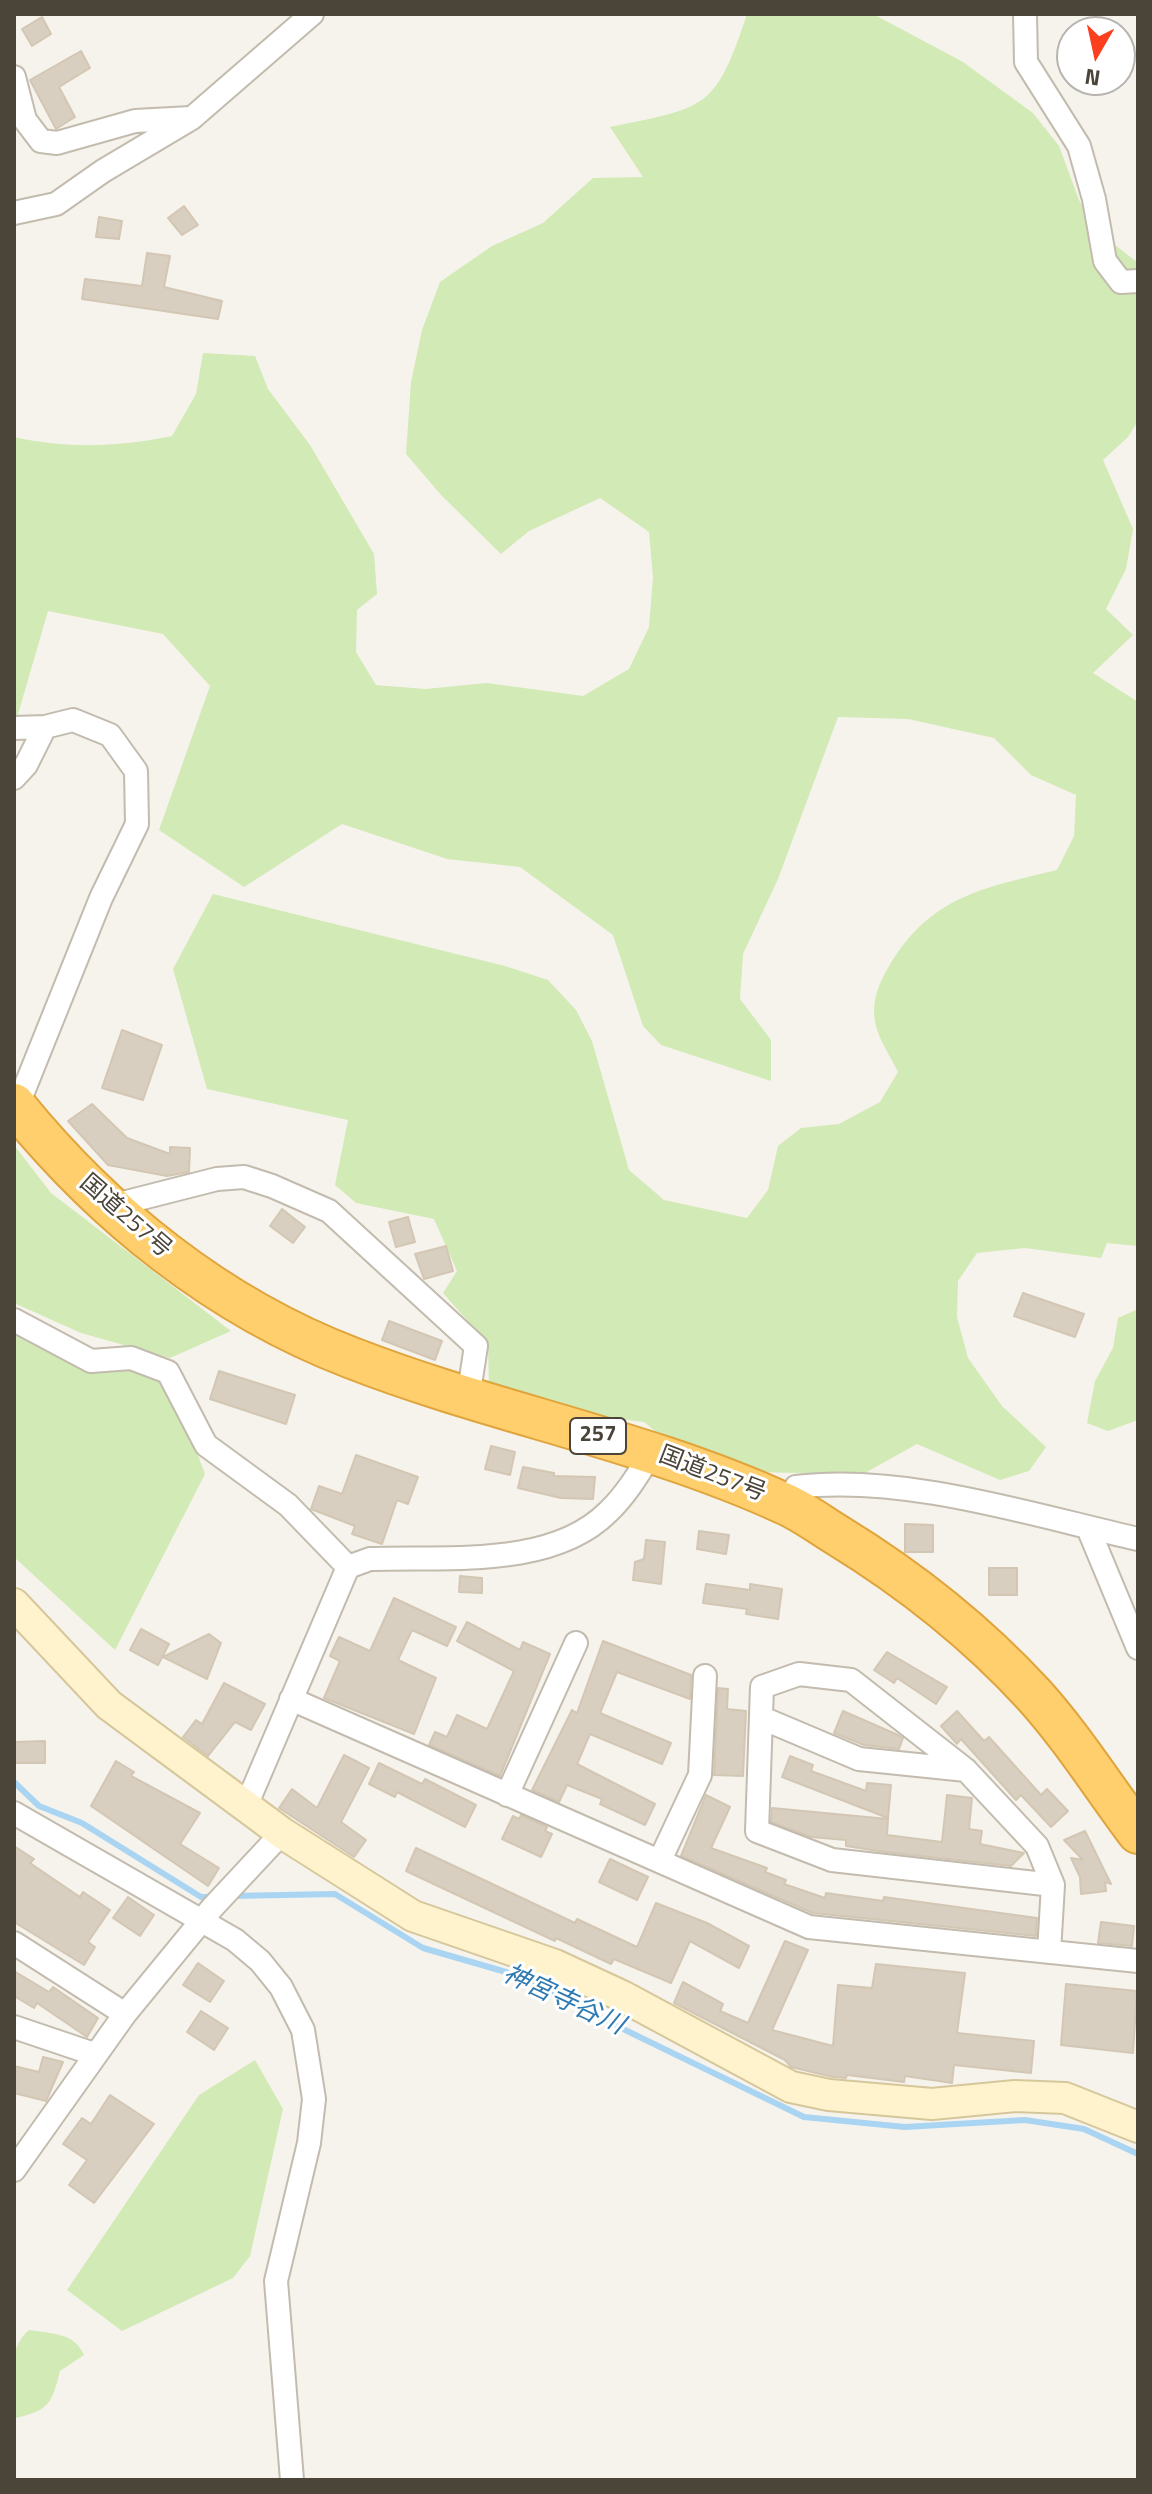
<!DOCTYPE html>
<html>
<head>
<meta charset="utf-8">
<style>
  body { margin:0 }
  #map { position:relative; width:1152px; height:2494px; overflow:hidden; background:#f6f3ec; font-family:"Titillium Web",sans-serif }
  canvas { display:block }
  .frame { position:absolute; inset:0; border:16px solid #4b4439; pointer-events:none }
  .north { position:absolute; left:1056px; top:16px; width:80px; height:80px; box-sizing:border-box; background:#fff; border:2px solid #b7b4b0; border-radius:50%; rotate:189deg; font-size:22px; font-weight:700; line-height:32px; text-align:center; color:#4b4439 }
  .north::after { content:''; display:block; margin:auto; width:28px; height:36px; background:#fc3f1d; clip-path:polygon(50% 0,100% 100%,50% 72%,0 100%) }
</style>
</head>
<body>
<div id="map">
<canvas width="1152" height="2494"></canvas>
<div class="frame"></div>
<div class="north">N</div>
</div>
<script>
const g = document.querySelector('canvas').getContext('2d');
g.lineJoin = 'round';
function paint(path, color) {
  g.fillStyle = color;
  g.fill(path, 'evenodd');
}
function trace(path, color, width, dash) {
  g.strokeStyle = color;
  g.lineWidth = width;
  g.lineCap = dash ? 'butt' : 'round';
  g.setLineDash(dash || []);
  g.stroke(path);
}
function write(font, color, halo, rows, align = 'center') {
  g.font = font + ' "Titillium Web","Noto Sans JP",sans-serif';
  g.lineWidth = 6;
  g.setLineDash([]);
  g.textBaseline = 'middle';
  g.strokeStyle = halo;
  g.fillStyle = color;
  for (const [text, x, y, turn = 0] of rows) {
    g.save();
    g.translate(x, y);
    g.rotate((+turn || 0) * Math.PI / 180);
    g.textAlign = isNaN(turn) ? turn : align;
    if (halo) g.strokeText(text, 0, 0);
    g.fillText(text, 0, 0);
    g.restore();
  }
}
const green = new Path2D(`
  M 747,14 L 873,14 L 963,62 L 1033,113 L 1059,146 L 1079,200 L 1101,234 L 1138,263 L 1138,421 L 1128,437 L 1103,460 L 1133,529 L 1126,569 L 1106,609 L 1133,635 L 1093,673 L 1138,702 L 1138,1246 L 1107,1243 L 1101,1258 L 1025,1248 L 977,1253 L 958,1281 L 957,1317 L 968,1358 L 1002,1406 L 1046,1447 L 1029,1471 L 1000,1480 L 917,1444 L 863,1474 L 746,1472 L 684,1455 L 644,1422 L 579,1414 L 489,1387 L 488,1344 L 443,1293 L 457,1271 L 434,1219 L 356,1203 L 335,1185 L 348,1120 L 207,1089 L 173,969 L 213,894 L 505,966 L 548,980 L 576,1010 L 592,1041 L 629,1170 L 664,1200 L 747,1218 L 768,1190 L 778,1146 L 801,1128 L 839,1124 L 880,1102 L 898,1072 C 891,1057 877,1037 875,1021 C 871,997 882,977 894,958 C 936,894 988,887 1057,870 L 1074,836 L 1076,795 L 1031,775 L 994,738 L 908,719 L 838,717 L 778,879 L 743,954 L 740,999 L 771,1040 L 771,1081 L 661,1045 L 643,1026 L 613,935 L 520,867 L 447,859 L 342,824 L 244,887 L 159,830 L 210,686 L 163,634 L 48,611 L 14,728 L 14,437 C 68,449 118,447 172,436 L 196,394 L 203,353 L 255,356 L 268,389 L 310,445 L 374,554 L 377,594 L 357,610 L 356,652 L 376,685 L 425,689 L 487,683 L 583,696 L 629,669 L 649,627 L 653,578 L 649,532 L 600,498 L 529,531 L 501,554 L 441,495 L 406,454 L 411,382 L 422,330 L 440,282 L 492,246 L 543,223 L 593,178 L 643,177 L 610,127 C 706,107 715,111 747,14 Z
  M 14,1145 L 51,1193 L 231,1331 L 170,1358 L 81,1333 L 14,1303 Z
  M 1138,1309 L 1138,1420 L 1108,1431 L 1087,1423 L 1095,1381 L 1113,1348 L 1118,1318 Z
  M 14,1326 L 162,1381 L 180,1407 L 205,1474 L 115,1650 L 14,1557 Z
  M 255,2060 L 283,2109 L 250,2256 L 233,2278 L 122,2331 L 67,2290 L 199,2095 Z
  M 29,2330 C 52,2334 74,2332 84,2355 L 60,2371 C 52,2403 49,2411 15,2418 C 12,2391 6,2348 29,2330 Z`);
const stream = new Path2D(`
  M 14,1782 L 39,1806 L 82,1823 L 201,1897 L 212,1897
  M 231,1896 L 335,1894 L 423,1948 L 506,1972 L 804,2117 L 905,2127 L 1025,2120 L 1084,2129 L 1138,2154`);
const building = new Path2D(`
  M 42,17 L 51,34 L 32,46 L 22,29 Z
  M 81,51 L 90,68 L 59,87 L 75,117 L 56,129 L 30,80 Z
  M 184,206 L 198,225 L 182,235 L 168,218 Z
  M 99,217 L 122,221 L 119,239 L 96,237 Z
  M 147,253 L 170,256 L 164,287 L 222,301 L 218,319 L 82,299 L 85,279 L 142,286 Z
  M 122,1030 L 162,1045 L 143,1100 L 102,1088 Z
  M 92,1104 L 127,1138 L 170,1154 L 170,1147 L 190,1148 L 189,1172 L 167,1176 L 108,1165 L 68,1121 Z
  M 282,1209 L 305,1227 L 293,1243 L 270,1226 Z
  M 408,1217 L 415,1242 L 396,1247 L 389,1222 Z
  M 446,1246 L 453,1271 L 424,1279 L 415,1254 Z
  M 1023,1293 L 1084,1314 L 1075,1337 L 1014,1316 Z
  M 389,1321 L 442,1341 L 435,1360 L 382,1340 Z
  M 219,1371 L 295,1395 L 286,1424 L 210,1399 Z
  M 491,1446 L 515,1452 L 510,1475 L 485,1469 Z
  M 356,1455 L 418,1477 L 408,1504 L 397,1500 L 382,1544 L 352,1534 L 355,1526 L 311,1509 L 319,1486 L 342,1494 Z
  M 523,1467 L 554,1473 L 554,1476 L 595,1477 L 593,1499 L 561,1498 L 518,1488 Z
  M 905,1524 L 933,1525 L 933,1552 L 905,1552 Z
  M 699,1531 L 729,1535 L 726,1554 L 697,1549 Z
  M 646,1540 L 665,1542 L 661,1584 L 633,1580 L 635,1562 L 644,1559 Z
  M 989,1568 L 1017,1568 L 1017,1595 L 989,1595 Z
  M 460,1576 L 482,1578 L 482,1593 L 459,1592 Z
  M 706,1584 L 750,1590 L 750,1584 L 782,1589 L 778,1619 L 746,1614 L 747,1609 L 703,1603 Z
  M 394,1598 L 456,1627 L 447,1646 L 412,1630 L 398,1660 L 436,1678 L 414,1734 L 324,1698 L 340,1661 L 330,1656 L 339,1637 L 370,1651 Z
  M 467,1622 L 520,1650 L 523,1642 L 550,1654 L 500,1776 L 429,1745 L 435,1732 L 447,1737 L 457,1715 L 487,1729 L 514,1671 L 457,1641 Z
  M 141,1629 L 169,1644 L 158,1665 L 130,1650 Z
  M 209,1634 L 221,1643 L 207,1679 L 163,1657 Z
  M 603,1641 L 691,1675 L 690,1699 L 617,1672 L 600,1713 L 671,1743 L 662,1764 L 590,1734 L 577,1764 L 655,1804 L 645,1825 L 600,1804 L 602,1799 L 567,1785 L 559,1802 L 532,1790 L 572,1710 L 577,1713 Z
  M 887,1652 L 947,1687 L 936,1704 L 897,1678 L 894,1683 L 874,1670 Z
  M 224,1683 L 265,1704 L 251,1730 L 235,1722 L 208,1756 L 183,1737 L 196,1720 L 202,1724 Z
  M 718,1688 L 728,1689 L 727,1709 L 746,1711 L 743,1776 L 714,1775 Z
  M 843,1711 L 898,1735 L 903,1738 L 899,1749 L 864,1745 L 834,1733 Z
  M 957,1711 L 984,1741 L 989,1737 L 1041,1795 L 1047,1789 L 1068,1811 L 1051,1827 L 1021,1795 L 1016,1800 L 961,1739 L 957,1744 L 941,1726 Z
  M 45,1741 L 45,1763 L 14,1763 L 14,1742 Z
  M 344,1755 L 369,1768 L 341,1822 L 366,1840 L 354,1857 L 279,1808 L 292,1789 L 317,1808 Z
  M 790,1756 L 813,1765 L 811,1771 L 866,1791 L 867,1783 L 891,1785 L 888,1818 L 782,1777 Z
  M 116,1761 L 134,1772 L 131,1776 L 200,1813 L 180,1844 L 219,1868 L 208,1886 L 91,1806 Z
  M 379,1763 L 422,1784 L 425,1779 L 476,1805 L 465,1827 L 397,1792 L 395,1797 L 369,1784 Z
  M 706,1795 L 730,1807 L 711,1848 L 767,1868 L 765,1872 L 786,1880 L 784,1884 L 825,1898 L 826,1893 L 883,1901 L 884,1897 L 1037,1918 L 1036,1936 L 813,1913 L 681,1856 Z
  M 947,1795 L 972,1798 L 969,1829 L 982,1831 L 980,1844 L 1024,1853 L 1011,1866 L 885,1852 L 846,1846 L 846,1840 L 811,1837 L 771,1822 L 772,1808 L 888,1819 L 887,1835 L 942,1842 Z
  M 521,1815 L 547,1827 L 545,1831 L 552,1834 L 541,1857 L 502,1839 L 513,1816 L 519,1819 Z
  M 1085,1831 L 1111,1884 L 1105,1882 L 1106,1891 L 1081,1894 L 1080,1877 L 1071,1858 L 1083,1860 L 1064,1840 Z
  M 14,1846 L 34,1859 L 30,1863 L 80,1897 L 83,1892 L 110,1910 L 88,1942 L 95,1947 L 84,1965 L 14,1922 Z
  M 416,1848 L 575,1923 L 577,1919 L 637,1947 L 656,1903 L 707,1923 L 749,1946 L 739,1968 L 690,1941 L 671,1983 L 614,1959 L 611,1964 L 556,1938 L 555,1941 L 406,1871 Z
  M 610,1859 L 648,1877 L 637,1900 L 599,1882 Z
  M 128,1897 L 154,1915 L 140,1936 L 113,1918 Z
  M 1101,1922 L 1134,1926 L 1132,1946 L 1098,1943 Z
  M 785,1941 L 808,1950 L 772,2030 L 833,2046 L 838,1985 L 872,1988 L 876,1964 L 965,1973 L 957,2033 L 1034,2041 L 1031,2073 L 954,2065 L 952,2083 L 905,2076 L 904,2082 L 847,2075 L 846,2078 L 833,2077 L 791,2067 L 785,2060 L 674,2003 L 683,1982 L 723,2004 L 720,2011 L 748,2023 Z
  M 198,1963 L 224,1981 L 210,2002 L 183,1985 Z
  M 14,1971 L 49,1992 L 53,1987 L 98,2018 L 87,2037 L 37,2003 L 34,2008 L 14,1996 Z
  M 1066,1984 L 1137,1991 L 1133,2053 L 1061,2045 Z
  M 201,2011 L 228,2028 L 214,2050 L 187,2032 Z
  M 43,2057 L 63,2062 L 46,2101 L 14,2093 L 14,2066 L 39,2072 Z
  M 110,2095 L 154,2124 L 94,2203 L 69,2185 L 87,2160 L 63,2144 L 82,2118 L 91,2124 Z`);
const street = new Path2D(`
  M 1025,14 L 1026,62 L 1079,146 L 1094,199 L 1105,261 L 1121,282 L 1138,281
  M 14,77 L 25,120 L 41,141 L 57,143 L 135,121 L 191,118
  M 14,213 L 56,204 L 103,171 L 192,118 L 312,14
  M 14,728 L 45,727 L 73,720 L 110,735 L 136,771 L 137,824 L 101,898 L 17,1107
  M 14,778 L 26,765 L 45,727
  M 107,1207 L 217,1179 L 244,1177 L 272,1186 L 329,1211 L 476,1346 L 468,1398
  M 14,1320 L 91,1361 L 131,1358 L 168,1372 L 206,1445 L 288,1505 L 348,1567
  M 786,1504 L 796,1487 C 905,1474 1032,1515 1138,1539
  M 1088,1528 L 1138,1648
  M 291,1699 L 809,1927 L 1138,1961
  M 762,1718 L 859,1759 L 966,1770
  M 507,1795 L 576,1643
  M 246,1806 L 348,1567 L 370,1559 C 445,1556 551,1569 608,1512 C 626,1495 639,1473 652,1452
  M 14,1813 L 235,1940 L 260,1961 L 281,1987 L 303,2030 L 314,2099 L 309,2143 L 276,2281 L 292,2480
  M 660,1860 L 700,1775 L 705,1676
  M 14,1943 L 125,2014
  M 1049,1952 L 1053,1885 L 1037,1846 L 966,1770 L 851,1680 L 799,1674 L 762,1687 L 757,1831 L 832,1860 L 1053,1885
  M 14,2027 L 94,2054
  M 14,2170 L 125,2014 L 212,1908 L 282,1833`);
const secondary = new Path2D(`
  M 14,1604 L 109,1705 L 282,1833 L 413,1916 L 555,1965 L 622,1996 L 791,2087 L 829,2095 L 932,2104 L 1015,2096 L 1065,2098 L 1138,2127`);
const highway = new Path2D(`
  M 14,1104 C 103,1214 218,1307 352,1358 C 493,1413 645,1440 783,1503 C 802,1511 819,1524 837,1535 C 909,1579 977,1633 1034,1695 C 1072,1737 1104,1788 1138,1833`);
const shields = [
  [598,1436,56]
];
const shieldNames = [
  ["257",598,1436]
];
const streetNames = [
  ["国道257号",125,1217,41],
  ["国道257号",712,1475,21]
];
const waterNames = [
  ["神宮寺谷川",563,2001,25]
];
paint(green, '#d2eab5');
trace(stream, '#a9d4f2', 6);
paint(building, '#d8cfc1');
trace(building, '#d3c7b4', 2);
trace(street, '#c2bbae', 26);
trace(secondary, '#d6c79b', 34);
trace(highway, '#e0a43c', 44);
trace(street, '#fff', 22);
trace(secondary, '#fff3cd', 30);
trace(highway, '#ffcf6e', 40);
for (const [x, y, w] of shields) {
  const box = new Path2D();
  box.roundRect(x - w / 2, y - 18, w, 36, 6);
  g.fillStyle = '#fff';
  g.fill(box);
  trace(box, '#4b4439', 2);
}
write('bold 22px', '#4b4439', null, shieldNames);
write('24px', '#4b4439', '#fff', streetNames);
write('italic 26px', '#2e7ab2', '#fff', waterNames);
</script>
</body>
</html>
